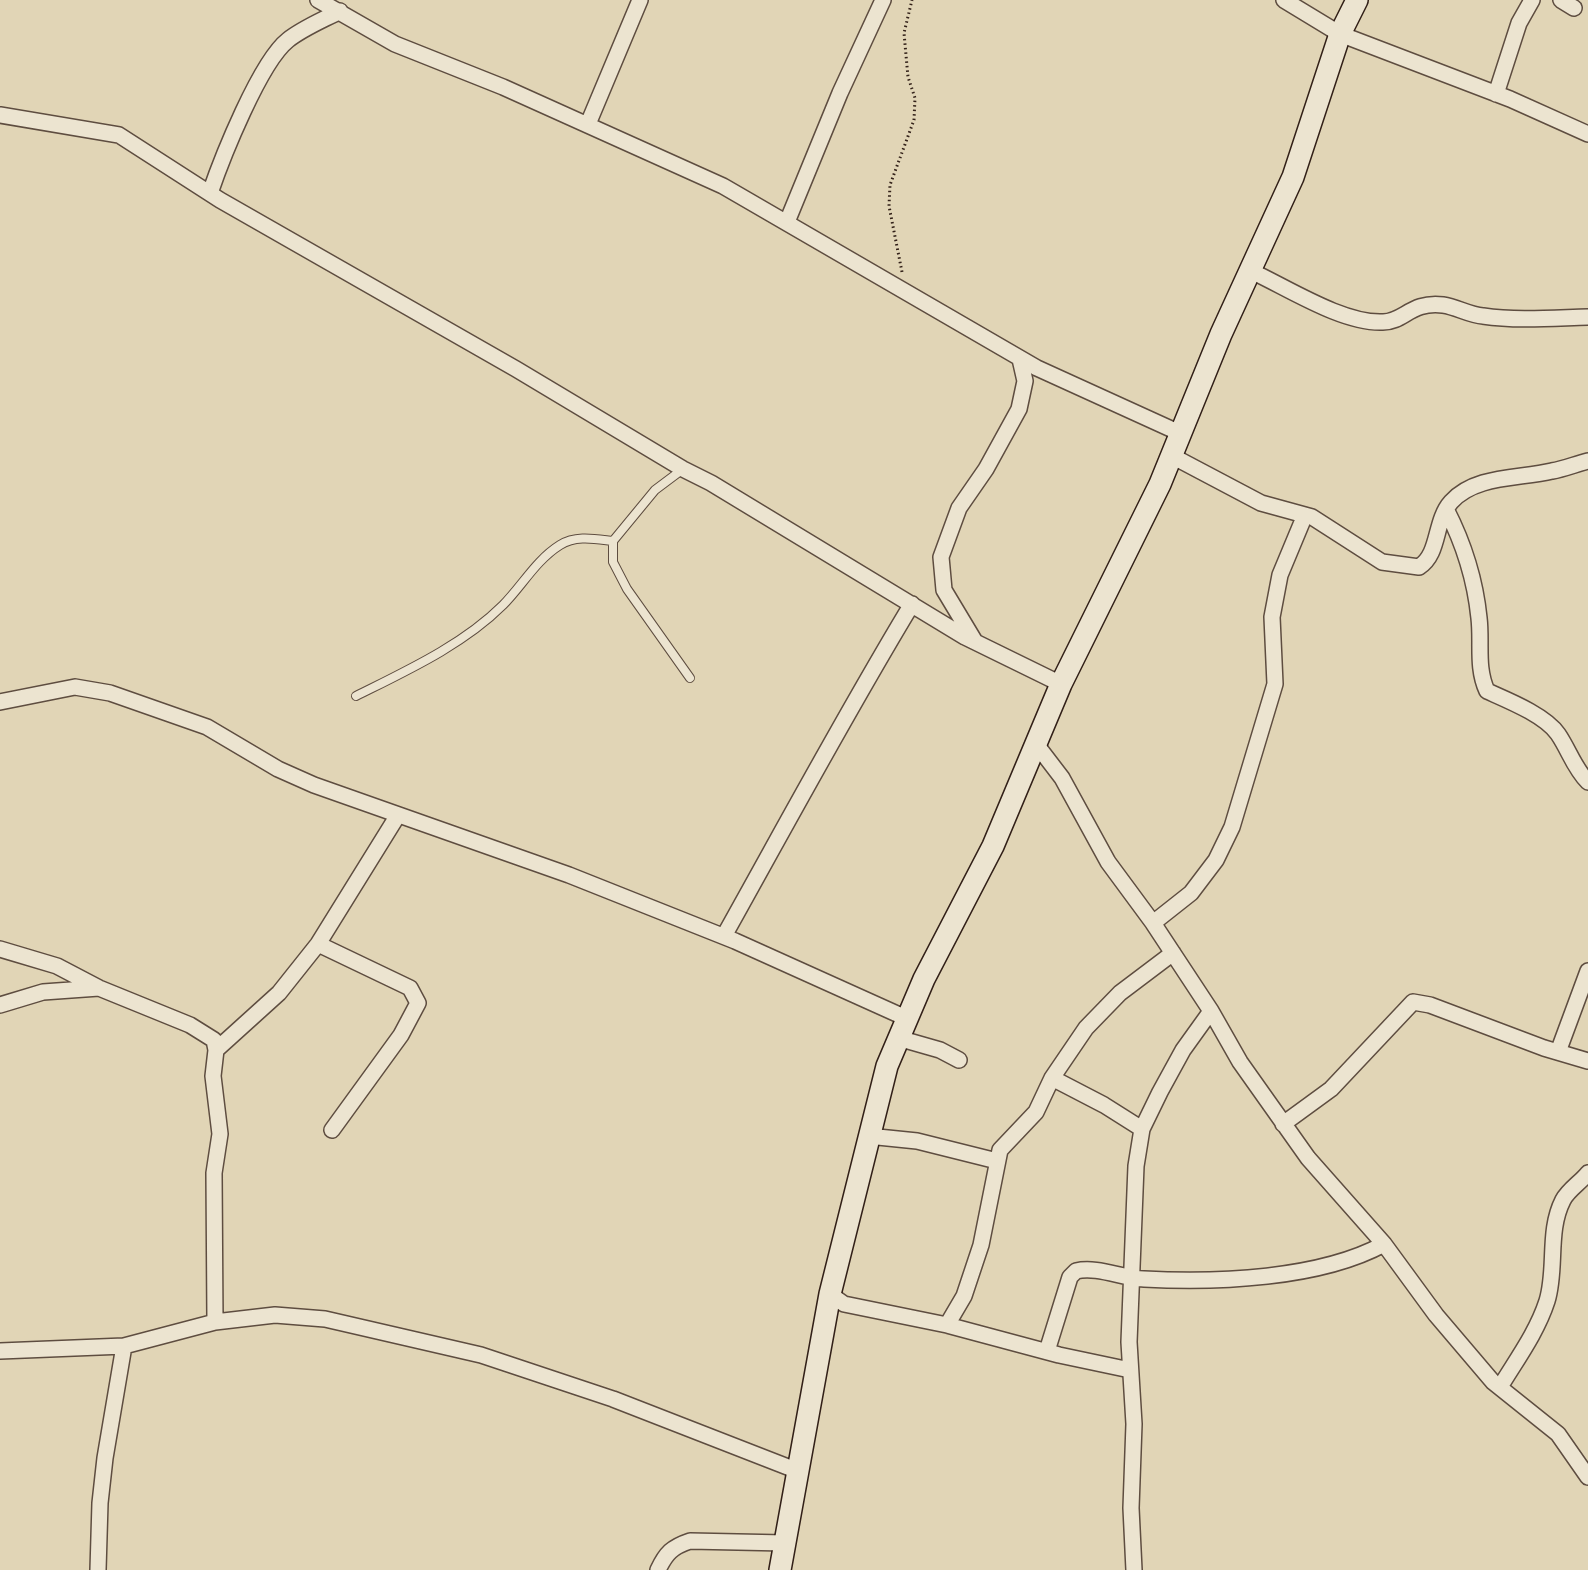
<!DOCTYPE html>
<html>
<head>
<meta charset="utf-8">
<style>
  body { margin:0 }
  canvas { display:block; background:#e1d5b6 }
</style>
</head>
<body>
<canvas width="1588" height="1570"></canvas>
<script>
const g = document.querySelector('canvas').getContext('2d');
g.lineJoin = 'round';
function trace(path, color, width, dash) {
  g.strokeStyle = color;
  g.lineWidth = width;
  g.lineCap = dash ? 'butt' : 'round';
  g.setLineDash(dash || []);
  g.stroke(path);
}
const path = new Path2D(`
  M 902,272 L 889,206 L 890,185 L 914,120 L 915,98 L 908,77 L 904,33 L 912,0`);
const lane = new Path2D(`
  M 683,469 L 655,490 L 613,541 L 613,562 L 627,589 L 690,678
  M 356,696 C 406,671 463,645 503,605 C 522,586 536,560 560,545 C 576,535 595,539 613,541`);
const street = new Path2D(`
  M 318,0 L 395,44 L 503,87 L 723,186 L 1037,368 L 1182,434
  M 1284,0 L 1340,34 L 1510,99 L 1588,134
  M 1561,0 L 1574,8
  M 1496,94 L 1519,23 L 1532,0
  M 0,115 L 119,135 L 220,200 L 516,369 L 683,469 L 711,483 L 965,637 L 1061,684
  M 588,124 L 640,0
  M 210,193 C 222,158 260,62 288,40 C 303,28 323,20 340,11
  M 787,222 L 840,93 L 883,0
  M 1251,271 C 1288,288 1343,324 1383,322 C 1404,322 1411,301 1443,305 C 1457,307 1469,315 1483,316 C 1517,321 1553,318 1588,317
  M 1172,456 L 1261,503 L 1312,517 L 1382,562 L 1419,567 C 1440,554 1434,521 1451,502 C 1475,475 1519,479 1552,471 C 1564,469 1576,464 1588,461
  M 1446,509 C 1464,544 1475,578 1479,618 C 1482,643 1476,667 1487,691 C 1507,700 1545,715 1558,734 C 1569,750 1574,768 1588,782
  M 974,640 L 944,590 L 941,557 L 959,508 L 986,469 L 1019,409 L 1025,381 L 1020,359
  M 0,702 L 75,687 L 110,693 L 207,727 L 278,769 L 314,785 L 569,875 L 735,941 L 906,1018
  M 1036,744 L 1062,778 L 1108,862 L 1153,923 L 1211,1011 L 1240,1062 L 1308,1158 L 1384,1244 L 1436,1315 L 1493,1382 L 1558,1434 L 1588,1477
  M 1153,923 L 1191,893 L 1216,860 L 1232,827 L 1275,684 L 1272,617 L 1280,575 L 1305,515
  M 724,936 C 786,825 846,713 912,604
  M 318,944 L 410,988 L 418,1003 L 401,1035 L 332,1130
  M 0,949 L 57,966 L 99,988 L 190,1025 L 214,1040 L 216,1050 L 213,1076 L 220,1134 L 214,1173 L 215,1322
  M 0,1005 L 43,992 L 99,988
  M 898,1038 L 940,1050 L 959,1060
  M 216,1050 L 279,993 L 318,944 L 398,815
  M 1558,1052 L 1588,971
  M 1052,1078 L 1104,1105 L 1142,1129
  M 1283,1124 L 1331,1089 L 1413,1002 L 1430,1005 L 1544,1048 L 1588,1061
  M 868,1136 L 917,1141 L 997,1161
  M 830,1294 L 844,1304 L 947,1325 L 1059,1355 L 1130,1370
  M 947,1325 L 964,1296 L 981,1245 L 1000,1150 L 1036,1112 L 1052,1078 L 1086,1028 L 1120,993 L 1173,953
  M 0,1351 L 124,1346 L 215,1322 L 275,1315 L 325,1319 L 481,1355 L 613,1399 L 798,1471
  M 1047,1351 L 1070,1277 L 1076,1271 C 1097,1266 1122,1278 1144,1279 C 1216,1283 1320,1279 1384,1244
  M 1500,1387 C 1517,1359 1537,1332 1547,1301 C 1557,1269 1547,1231 1563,1200 C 1568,1190 1581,1182 1588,1173
  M 98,1570 L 100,1503 L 105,1458 L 124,1346
  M 658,1570 C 666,1553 672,1547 690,1541 L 785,1543
  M 1134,1570 L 1131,1508 L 1134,1424 L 1129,1342 L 1136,1166 L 1142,1129 L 1160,1092 L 1183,1050 L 1211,1011`);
const secondary = new Path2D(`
  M 780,1570 L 830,1294 L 887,1066 L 924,979 L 993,846 L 1061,684 L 1160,484 L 1221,334 L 1293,177 L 1340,34 L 1357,0`);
trace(lane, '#5e4d40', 10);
trace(street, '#5e4d40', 18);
trace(secondary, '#322018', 24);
trace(path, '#322018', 3, [1.5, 3]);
trace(lane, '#ece4d0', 8);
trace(street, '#ece4d0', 15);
trace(secondary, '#ece4d0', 21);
</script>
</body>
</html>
